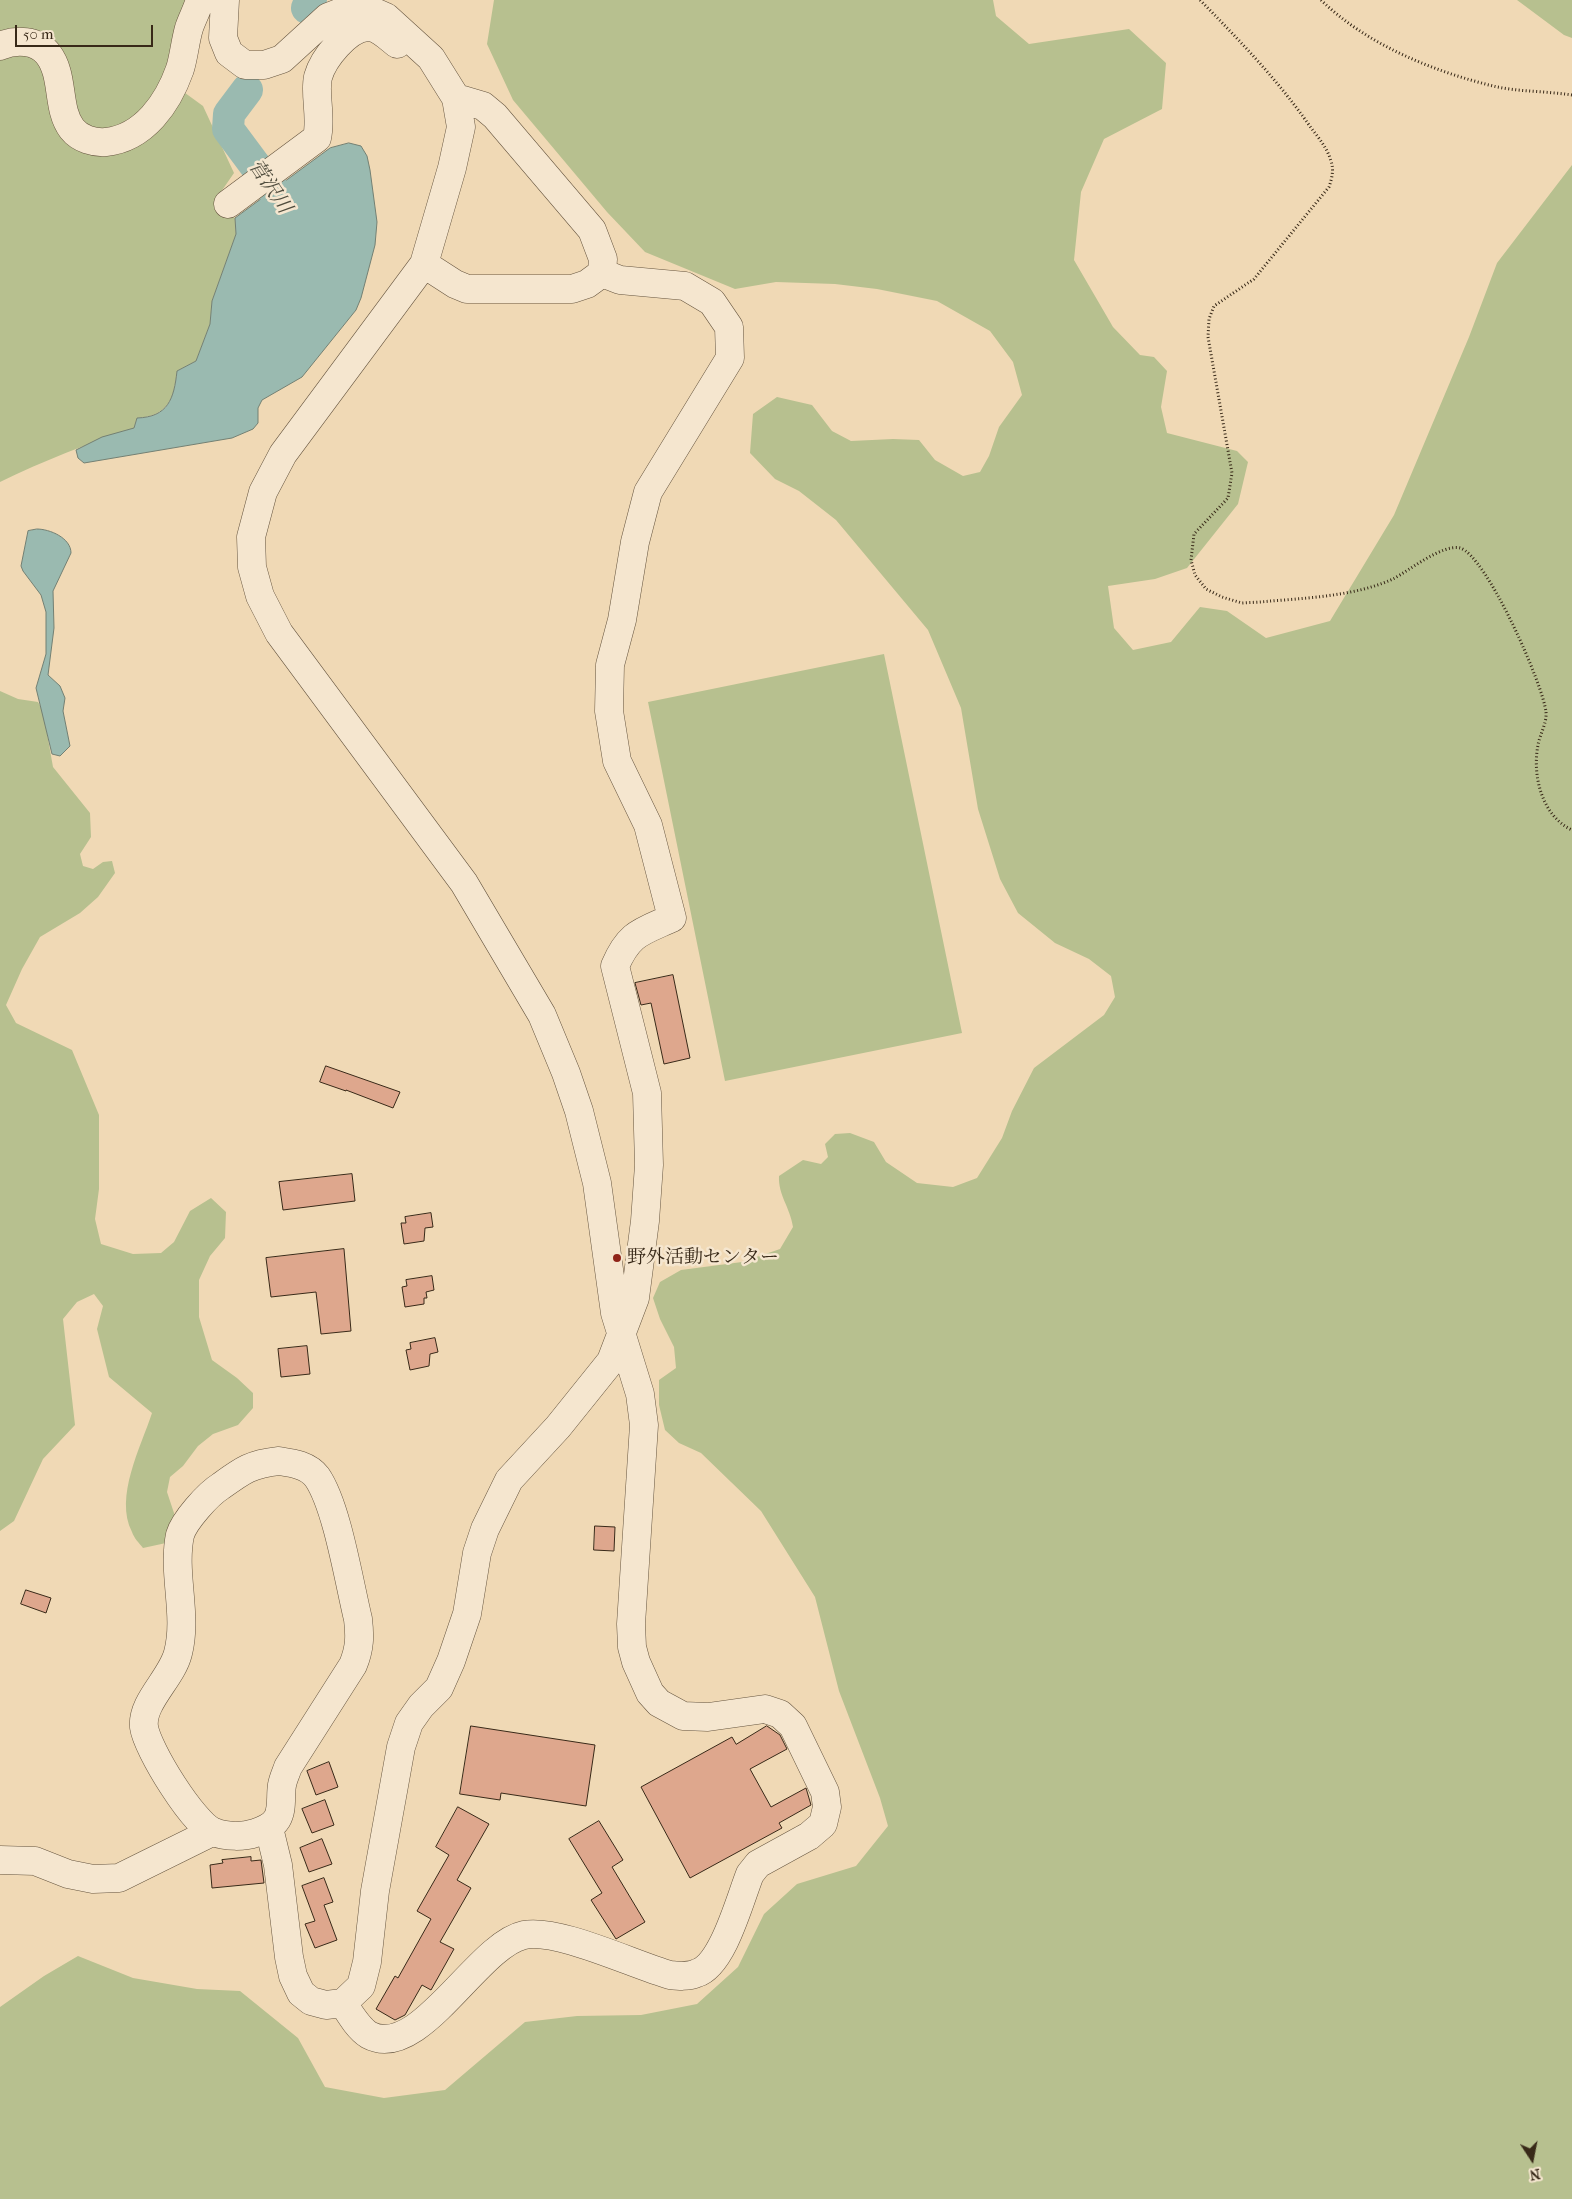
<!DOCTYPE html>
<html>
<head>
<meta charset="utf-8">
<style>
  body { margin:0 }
  #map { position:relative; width:1572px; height:2199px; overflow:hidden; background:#f0d9b5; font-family:"IM FELL French Canon",serif }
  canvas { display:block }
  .north { position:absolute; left:1507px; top:2134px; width:50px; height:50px; -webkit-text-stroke:4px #f5e6cf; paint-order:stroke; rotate:169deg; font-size:14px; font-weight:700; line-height:20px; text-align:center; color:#382918 }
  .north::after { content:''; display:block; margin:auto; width:18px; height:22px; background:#382918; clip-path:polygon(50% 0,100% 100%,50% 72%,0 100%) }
  .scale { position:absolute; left:15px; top:25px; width:138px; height:22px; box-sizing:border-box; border:2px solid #382918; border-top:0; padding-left:6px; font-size:15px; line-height:18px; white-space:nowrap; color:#382918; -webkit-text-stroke:4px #f5e6cf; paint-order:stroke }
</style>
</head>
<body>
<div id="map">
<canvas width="1572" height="2199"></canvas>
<div class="north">N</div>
<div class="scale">50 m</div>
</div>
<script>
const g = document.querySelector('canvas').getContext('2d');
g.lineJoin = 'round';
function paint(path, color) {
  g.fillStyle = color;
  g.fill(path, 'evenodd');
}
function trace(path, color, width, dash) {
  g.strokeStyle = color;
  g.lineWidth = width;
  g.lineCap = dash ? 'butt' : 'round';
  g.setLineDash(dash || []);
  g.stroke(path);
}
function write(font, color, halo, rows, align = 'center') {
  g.font = font + ' "IM FELL French Canon","Noto Serif JP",serif';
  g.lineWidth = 5;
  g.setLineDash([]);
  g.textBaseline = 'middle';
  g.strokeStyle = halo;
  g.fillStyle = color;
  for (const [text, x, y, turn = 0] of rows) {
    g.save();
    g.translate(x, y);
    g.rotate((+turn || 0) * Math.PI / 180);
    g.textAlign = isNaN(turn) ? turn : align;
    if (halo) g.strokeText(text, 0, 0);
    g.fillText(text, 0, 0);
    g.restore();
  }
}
const green = new Path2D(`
  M 0,0 L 211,0 L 170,82 L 203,106 L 234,173 L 214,202 L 235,218 L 236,234 L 212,301 L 210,324 L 196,361 L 177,371 C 174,399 168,416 137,418 L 134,428 C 89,443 43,461 0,482 Z
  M 494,0 L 993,0 L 996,16 L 1029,44 L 1129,29 L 1166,63 L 1162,109 L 1104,139 L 1081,192 L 1074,260 L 1113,327 L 1140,355 L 1154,357 L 1167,371 L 1161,407 L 1167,433 L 1237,451 L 1248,462 L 1238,504 L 1187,568 L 1155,579 L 1108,586 L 1114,628 L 1133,650 L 1171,642 L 1200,607 L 1227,611 L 1266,638 L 1330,621 L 1394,515 L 1469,337 L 1497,263 L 1572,165 L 1572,2199 L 0,2199 L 0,2007 L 44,1976 L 78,1956 L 133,1978 L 197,1989 L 240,1991 L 298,2038 L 325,2087 L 384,2098 L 445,2090 L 525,2022 L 577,2016 L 641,2015 L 697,2004 L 738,1967 L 764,1914 L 797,1884 L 856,1866 L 888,1826 L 880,1798 L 839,1691 L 815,1597 L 761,1511 L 701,1453 L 679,1443 L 665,1430 L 659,1405 L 659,1380 L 676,1368 L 674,1347 L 660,1319 L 653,1298 L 660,1282 L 681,1270 L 742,1262 L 780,1249 L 793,1227 C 790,1207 778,1195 779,1176 L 803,1160 L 821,1164 L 828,1157 L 825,1144 L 835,1134 L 850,1133 L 874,1142 L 886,1162 L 917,1183 L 953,1187 L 977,1178 L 1002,1138 L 1012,1111 L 1034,1068 L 1104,1015 L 1115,997 L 1111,976 L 1089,959 L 1055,943 L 1018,913 L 1000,879 L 978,809 L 961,708 L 928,630 L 836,520 L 799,491 L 775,479 L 750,453 L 753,414 L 777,397 L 812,405 L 832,431 L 851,441 L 893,439 L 919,440 L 935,460 L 963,476 L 980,472 L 989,456 L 999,427 L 1022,395 L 1013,362 L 990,331 L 937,301 L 877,289 L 835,284 L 776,282 L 735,289 L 645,252 L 607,212 L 513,100 L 487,44 Z
  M 1517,0 L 1572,0 L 1572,38 L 1564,35 Z
  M 884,654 L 962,1033 L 725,1081 L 648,702 Z
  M 0,691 L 18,699 L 38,702 L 43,711 L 53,767 L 90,813 L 91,837 L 80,854 L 83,866 L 93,869 L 103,862 L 112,861 L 115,873 L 98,897 L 80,913 L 40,937 L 22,969 L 6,1005 L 16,1023 L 72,1050 L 99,1115 L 99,1189 L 95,1219 L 101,1244 L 133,1254 L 161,1253 L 174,1242 L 190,1211 L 211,1198 L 226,1212 L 225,1238 L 210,1256 L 199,1280 L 199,1317 L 212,1360 L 237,1378 L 253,1393 L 253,1408 L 238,1425 L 213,1434 L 198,1446 L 183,1466 L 170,1477 L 167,1492 L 174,1513 L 173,1530 L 166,1543 L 143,1548 C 139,1543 134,1538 132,1532 C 114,1497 141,1447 152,1413 L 109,1377 L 97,1329 L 103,1306 L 94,1294 L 77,1302 L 63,1319 L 75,1425 L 43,1459 L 14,1521 L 0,1531 Z`);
const water = new Path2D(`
  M 349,143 L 361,146 L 367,156 L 370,170 L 377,222 L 375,245 L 361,298 L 356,310 L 302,377 L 262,400 L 258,408 L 258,423 L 253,429 L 232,438 L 84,463 L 78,458 L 76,450 L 102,437 L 134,428 L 137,418 C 168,417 174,399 177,371 L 196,361 L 210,324 L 212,301 L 236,234 L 235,218 L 330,148 Z
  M 37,529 C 50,529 71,538 71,553 L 53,591 L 54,628 L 48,675 L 60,686 L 65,698 L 63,711 L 70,746 L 60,756 L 52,754 L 36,688 L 46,654 L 46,612 L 41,595 L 23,571 L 21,566 L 28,531 Z`);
const river = new Path2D(`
  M 307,8 L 311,0
  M 247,90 L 229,114 L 228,129 L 283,203`);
const building = new Path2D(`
  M 673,975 L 690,1058 L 664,1064 L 651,1003 L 641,1005 L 635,983 Z
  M 326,1066 L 400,1092 L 393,1108 L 346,1090 L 346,1091 L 320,1082 Z
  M 352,1174 L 355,1201 L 283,1210 L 279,1182 Z
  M 431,1213 L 433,1227 L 425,1228 L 424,1241 L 404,1244 L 401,1223 L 406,1223 L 405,1217 Z
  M 344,1249 L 351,1331 L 321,1334 L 316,1292 L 271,1297 L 266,1258 Z
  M 432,1276 L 434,1290 L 426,1292 L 427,1298 L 424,1298 L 424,1304 L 405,1307 L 402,1287 L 407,1286 L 406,1280 Z
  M 435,1338 L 438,1352 L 430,1354 L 429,1366 L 410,1370 L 406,1350 L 411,1349 L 410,1343 Z
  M 307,1346 L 310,1374 L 281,1377 L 278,1349 Z
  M 595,1526 L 615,1527 L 614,1551 L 594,1550 Z
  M 26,1590 L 51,1598 L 46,1613 L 21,1604 Z
  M 471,1726 L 595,1745 L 586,1806 L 501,1793 L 500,1800 L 460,1794 Z
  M 767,1726 L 780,1735 L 787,1749 L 750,1769 L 771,1807 L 806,1788 L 811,1805 L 779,1823 L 782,1828 L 690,1878 L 641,1787 L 732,1737 L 736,1744 Z
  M 329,1762 L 338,1787 L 316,1795 L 307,1771 Z
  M 325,1800 L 334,1825 L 312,1833 L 302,1809 Z
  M 458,1807 L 489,1824 L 457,1880 L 471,1888 L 440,1942 L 454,1949 L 431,1990 L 422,1985 L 405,2015 L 395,2020 L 376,2009 L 395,1976 L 398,1978 L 431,1919 L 417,1911 L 449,1855 L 436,1847 Z
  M 599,1821 L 623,1860 L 612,1867 L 645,1922 L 616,1939 L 591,1900 L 602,1893 L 569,1839 Z
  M 322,1839 L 332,1864 L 309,1872 L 300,1848 Z
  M 251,1857 L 251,1861 L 261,1860 L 264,1883 L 212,1888 L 210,1865 L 223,1863 L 222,1860 Z
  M 324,1878 L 333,1902 L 324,1905 L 337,1940 L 315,1948 L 305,1924 L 315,1921 L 302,1886 Z`);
const path = new Path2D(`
  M 1200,0 C 1239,40 1277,79 1309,125 C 1317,136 1327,147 1331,161 C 1334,170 1332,178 1329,187 L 1254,279 L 1214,306 L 1209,319 L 1208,337 L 1232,473 L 1228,498 L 1194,534 L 1191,560 L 1195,575 L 1206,589 L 1222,597 L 1242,603 L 1260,602 C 1303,598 1353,597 1393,579 C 1410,570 1442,544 1460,548 C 1486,555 1543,684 1546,712 C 1547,723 1540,734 1538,745 C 1532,776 1542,816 1572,830
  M 1321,0 C 1366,44 1432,71 1493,86 C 1518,92 1546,91 1572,95`);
const minor = new Path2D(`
  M 225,0 L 223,38 L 229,53 L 245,65 L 264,65 L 282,59 L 328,17 L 349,9 L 365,8 L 386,17 L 431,58 L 456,98 L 461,127 L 452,168 L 424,264 L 283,454 L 263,492 L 251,537 L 252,567 L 260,596 L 279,633 L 464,883 L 542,1015 L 566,1073 L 579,1111 L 597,1183 L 615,1313 L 640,1394 L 644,1425 L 631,1624 L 632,1647 L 636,1662 L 650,1693 L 659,1703 L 683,1716 L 708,1717 L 765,1709 L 780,1714 L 793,1726 L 825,1792 L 827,1807 L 823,1824 L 809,1836 L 758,1864 L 750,1874 C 740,1899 723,1965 697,1973 C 688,1977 679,1976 670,1975 C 634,1965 558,1928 524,1935 C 477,1945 419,2062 369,2035 C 358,2028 350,2014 343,2003
  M 0,46 C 16,39 37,40 48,54 C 65,76 56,108 72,129 C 80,139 94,143 106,142 C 144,138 168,103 180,69 C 184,56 185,42 189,28 C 192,19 197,10 200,0
  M 456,98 L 483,106 L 495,116 L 592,230 L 603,259 L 602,273
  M 228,204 L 317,138 C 322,117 314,94 318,77 C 323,59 347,28 368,27 C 379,27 389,38 397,44
  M 424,264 L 455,284 L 467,289 L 572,289 L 587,284 L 602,273
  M 279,1461 C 292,1463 308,1465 317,1477 C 337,1506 349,1582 358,1619 C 360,1636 360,1648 353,1665 L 288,1767 C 286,1773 283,1779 282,1785 C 280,1796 283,1809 277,1819 C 272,1827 264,1830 255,1833 C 244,1837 226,1837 214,1832 C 194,1825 147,1749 144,1727 C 141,1702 172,1678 178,1653 C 188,1615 172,1573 180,1535 C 184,1521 208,1494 221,1486 C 243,1470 251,1464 279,1461 Z
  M 269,1828 L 278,1865 L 289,1957 L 293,1976 L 301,1993 L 311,2001 L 326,2005 L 343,2003 L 361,1986 L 367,1962 L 375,1891 L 401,1747 L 409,1723 L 421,1706 L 439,1688 L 451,1661 L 467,1614 L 477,1553 L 485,1529 L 509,1480 L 558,1427 L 611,1361 L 635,1298 L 645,1221 L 649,1165 L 647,1093 L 615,966 C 629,933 641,932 672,918 L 648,825 L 617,761 L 609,711 L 610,665 L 622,620 L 635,542 L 648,492 L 730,358 L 729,327 L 712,302 L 685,286 L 620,280 L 602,273
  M 0,1860 L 35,1861 L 68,1874 L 93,1879 L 119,1878 L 212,1832`);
const markers = [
  [617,1258,5,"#8f2418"]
];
const poiNames = [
  ["野外活動センター",627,1258]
];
const waterNames = [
  ["菅沢川",269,187,56]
];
paint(green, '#b7c08f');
paint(water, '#9abab0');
trace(water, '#738073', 1);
trace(river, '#9abab0', 32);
paint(building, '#dea78d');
trace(building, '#382918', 1);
trace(minor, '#66553f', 29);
trace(path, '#382918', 3, [1, 2.5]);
trace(minor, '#f5e6cf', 28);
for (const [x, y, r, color] of markers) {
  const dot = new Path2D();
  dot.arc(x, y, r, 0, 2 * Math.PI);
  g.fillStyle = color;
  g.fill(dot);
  trace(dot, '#f5e6cf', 2);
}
write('19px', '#382918', '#f5e6cf', poiNames, 'left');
write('italic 20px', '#504d3e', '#f5e6cf', waterNames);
</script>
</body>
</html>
